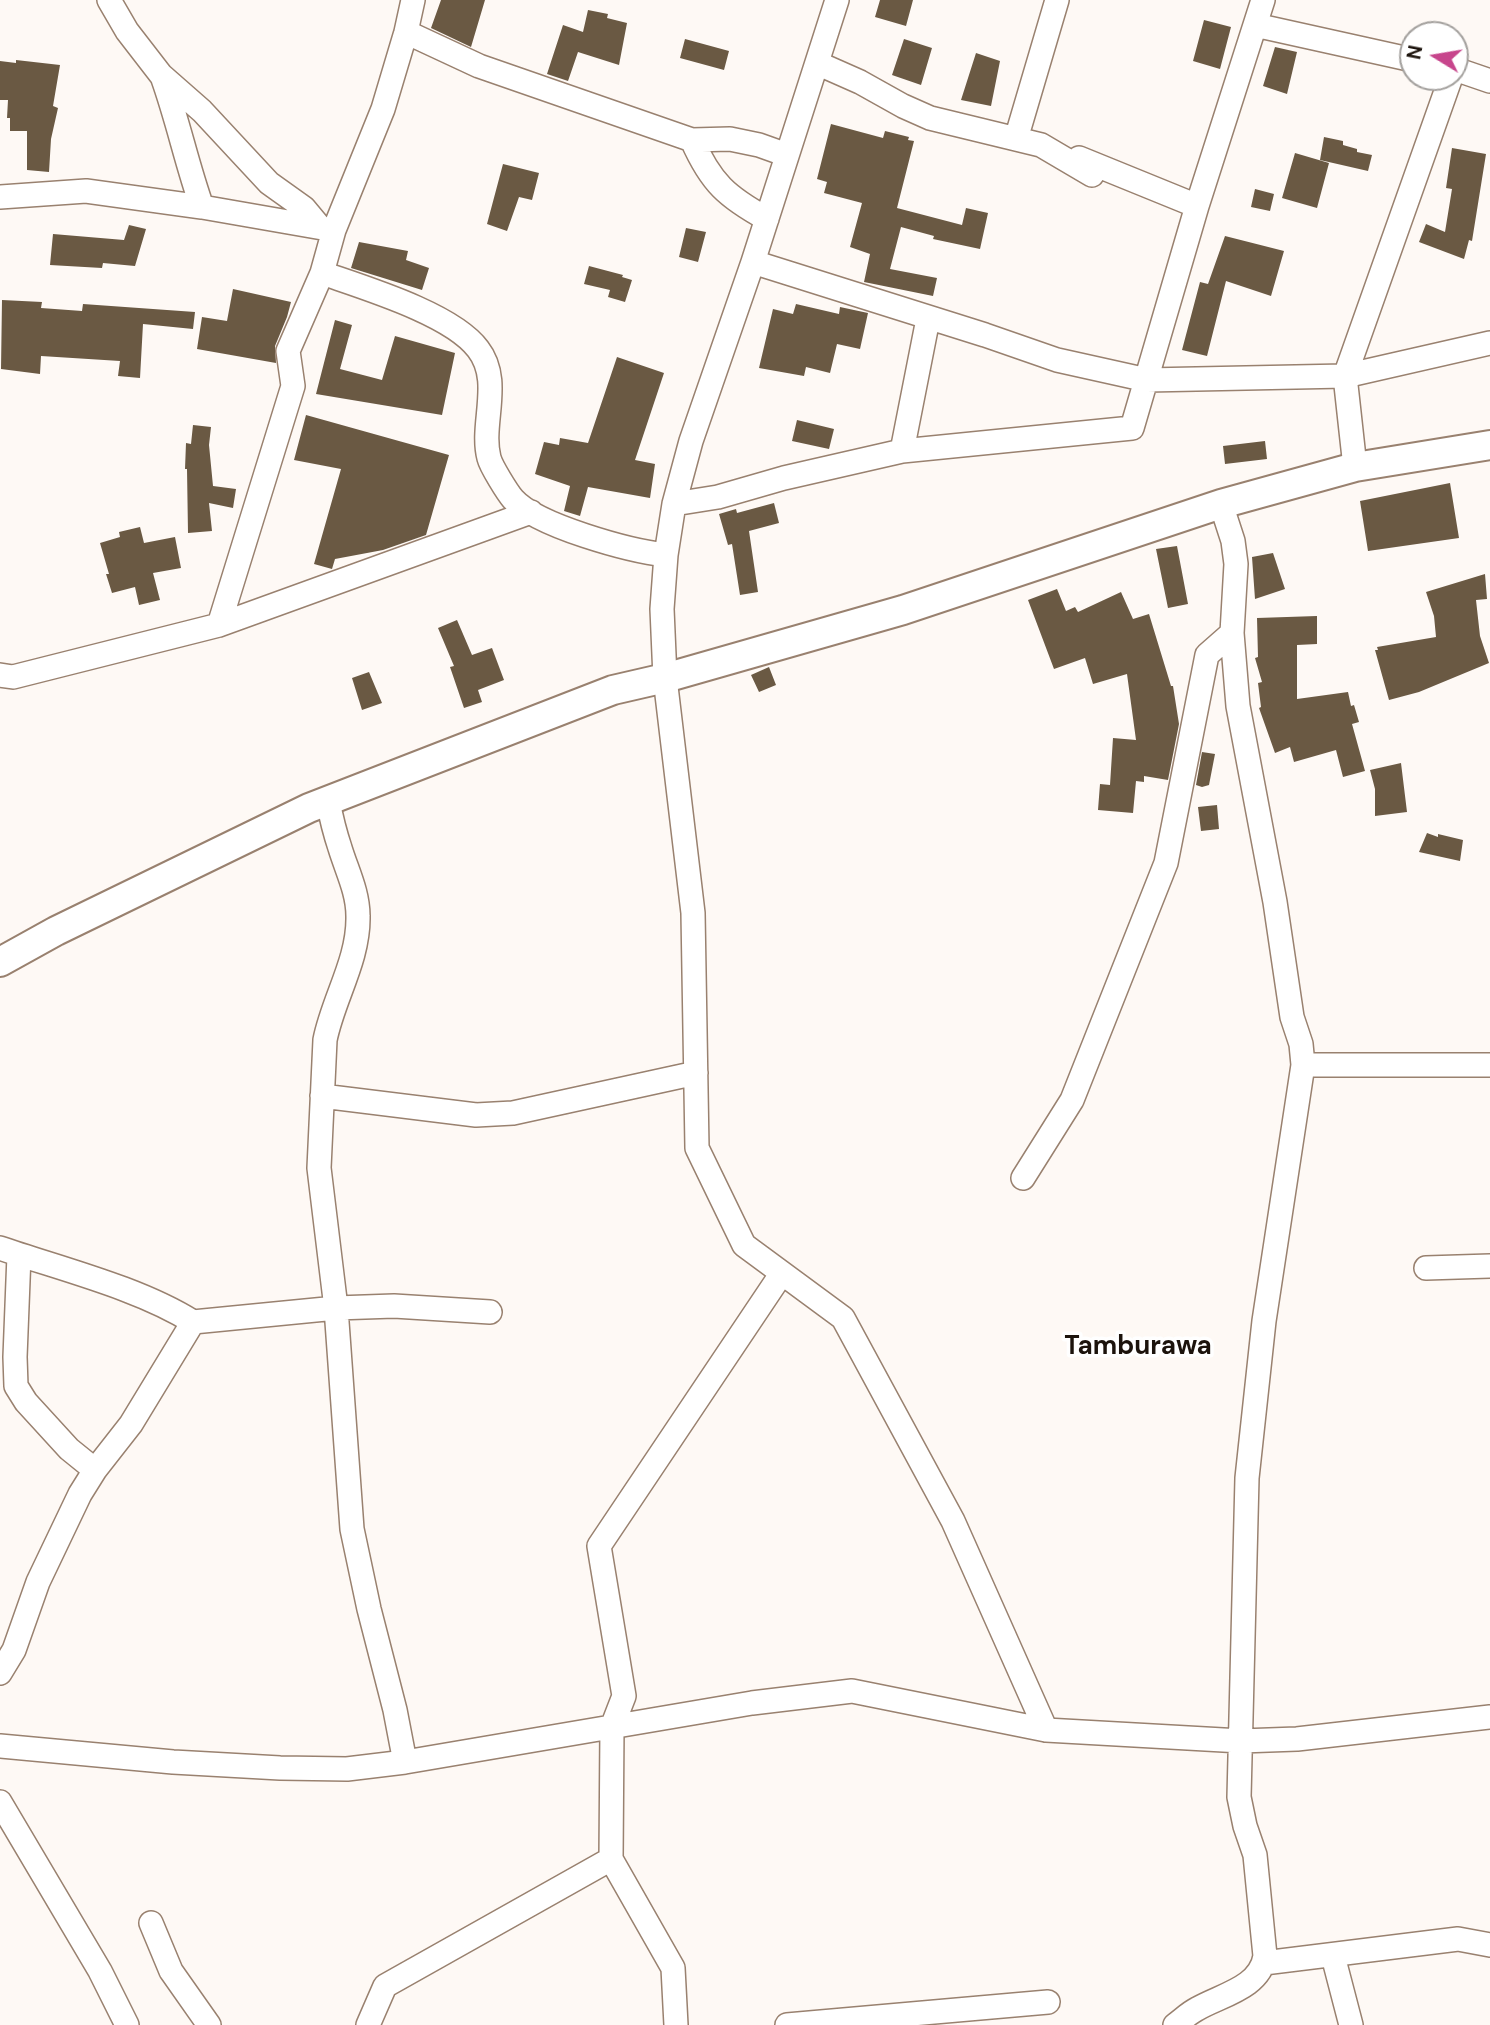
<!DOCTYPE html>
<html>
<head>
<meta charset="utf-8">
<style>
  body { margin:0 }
  #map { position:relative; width:1490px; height:2025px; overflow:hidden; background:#fef9f5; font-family:"DM Sans",sans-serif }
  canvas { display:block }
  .north { position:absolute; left:1399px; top:21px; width:70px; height:70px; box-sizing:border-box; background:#fff; border:2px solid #a4a19e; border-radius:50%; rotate:281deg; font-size:19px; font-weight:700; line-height:28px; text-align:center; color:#1c130c }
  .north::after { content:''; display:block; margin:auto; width:24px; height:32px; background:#c7458c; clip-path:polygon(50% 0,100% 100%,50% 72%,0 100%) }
</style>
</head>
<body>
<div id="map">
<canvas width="1490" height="2025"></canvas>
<div class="north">N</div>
</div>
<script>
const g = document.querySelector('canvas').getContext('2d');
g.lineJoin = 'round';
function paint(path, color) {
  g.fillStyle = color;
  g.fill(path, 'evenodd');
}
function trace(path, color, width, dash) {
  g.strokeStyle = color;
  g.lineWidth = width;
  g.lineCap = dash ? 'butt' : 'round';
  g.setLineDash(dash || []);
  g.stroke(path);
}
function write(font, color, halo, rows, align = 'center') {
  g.font = font + ' "DM Sans",sans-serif';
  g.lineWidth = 7;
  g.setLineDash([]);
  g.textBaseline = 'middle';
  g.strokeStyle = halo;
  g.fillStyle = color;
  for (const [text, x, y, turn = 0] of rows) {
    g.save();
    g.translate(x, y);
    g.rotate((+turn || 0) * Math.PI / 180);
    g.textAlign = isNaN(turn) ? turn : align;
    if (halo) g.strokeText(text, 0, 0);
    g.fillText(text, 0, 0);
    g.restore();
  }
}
const building = new Path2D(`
  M 441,0 L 485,0 L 471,47 L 431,28 Z
  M 880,0 L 913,0 L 906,26 L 875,17 Z
  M 588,10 L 608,14 L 607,18 L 627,23 L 619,65 L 578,52 L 568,81 L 547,74 L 563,25 L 583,32 Z
  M 1204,20 L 1231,27 L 1220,69 L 1193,61 Z
  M 685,39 L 729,51 L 724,70 L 680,58 Z
  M 904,39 L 932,48 L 921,85 L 892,75 Z
  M 1275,47 L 1297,52 L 1287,94 L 1263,86 Z
  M 976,53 L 1000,61 L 991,106 L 961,100 Z
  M 16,60 L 60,65 L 53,106 L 58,108 L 51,139 L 49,172 L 27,170 L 27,131 L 10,131 L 10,118 L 7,118 L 8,100 L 0,100 L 0,61 L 16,63 Z
  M 831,124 L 883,138 L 885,131 L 909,137 L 908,140 L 914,141 L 897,208 L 962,225 L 966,208 L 988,213 L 980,249 L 933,239 L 934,236 L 901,227 L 890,269 L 937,278 L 933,296 L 864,282 L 870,254 L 850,247 L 862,203 L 824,193 L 827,182 L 817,179 Z
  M 1324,137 L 1343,141 L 1343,145 L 1357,149 L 1357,152 L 1372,155 L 1368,171 L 1320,160 Z
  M 1452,148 L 1486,154 L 1472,241 L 1469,240 L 1464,259 L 1419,242 L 1426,224 L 1445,232 L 1452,189 L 1446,188 Z
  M 1295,153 L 1329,163 L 1317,208 L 1282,198 Z
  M 503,164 L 539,173 L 532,200 L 519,197 L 507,231 L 487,224 Z
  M 1255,189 L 1274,194 L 1270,211 L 1251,207 Z
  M 129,225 L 146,229 L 135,266 L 103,263 L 102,268 L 50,265 L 53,234 L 124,240 Z
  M 686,228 L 706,232 L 698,262 L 679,257 Z
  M 1225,236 L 1284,251 L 1271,296 L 1226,281 L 1207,356 L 1182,350 L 1200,282 L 1208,284 Z
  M 359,242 L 408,251 L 406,260 L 429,268 L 422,290 L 351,268 Z
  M 589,266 L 623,275 L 622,277 L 632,280 L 625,302 L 608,297 L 610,290 L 584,284 Z
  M 233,289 L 291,302 L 287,317 L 275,346 L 276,363 L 197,349 L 202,317 L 227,321 Z
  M 2,300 L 42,302 L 41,308 L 82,311 L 83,304 L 195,312 L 193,329 L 143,324 L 140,378 L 118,376 L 120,361 L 41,356 L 40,374 L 1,369 Z
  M 796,304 L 839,314 L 840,307 L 868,313 L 860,349 L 837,344 L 830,373 L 806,367 L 804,376 L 759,368 L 773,309 L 793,314 Z
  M 335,320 L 352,325 L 340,369 L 382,380 L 395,336 L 455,353 L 442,415 L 316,394 Z
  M 617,357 L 664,373 L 635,460 L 655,464 L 650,498 L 588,487 L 580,516 L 564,511 L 570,486 L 535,474 L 544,442 L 559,445 L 560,438 L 588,443 Z
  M 306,415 L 449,455 L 426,535 L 383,550 L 335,559 L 332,569 L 314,564 L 341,469 L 294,460 Z
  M 797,420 L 834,429 L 829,449 L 792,441 Z
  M 193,425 L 211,427 L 209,445 L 213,486 L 236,489 L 233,508 L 209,503 L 212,531 L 188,533 L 187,469 L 185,469 L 186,443 L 191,444 Z
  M 1265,441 L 1267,459 L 1225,464 L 1223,446 Z
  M 1450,483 L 1459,538 L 1368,551 L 1360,501 Z
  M 774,503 L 779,523 L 749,531 L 758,592 L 740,595 L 732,544 L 728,545 L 719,514 L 736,509 L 737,513 Z
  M 140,527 L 144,543 L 175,537 L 181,568 L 153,573 L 160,600 L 139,605 L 135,587 L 112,593 L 106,574 L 109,574 L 100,543 L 120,537 L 119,532 Z
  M 1177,546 L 1188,604 L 1168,608 L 1156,549 Z
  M 1273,553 L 1285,589 L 1255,599 L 1252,557 Z
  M 1485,574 L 1487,599 L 1476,600 L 1480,636 L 1489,663 L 1419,692 L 1389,700 L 1375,650 L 1378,650 L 1377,647 L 1436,637 L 1434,616 L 1426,592 Z
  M 1057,589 L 1066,611 L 1075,607 L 1078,612 L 1121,592 L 1133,619 L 1149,614 L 1171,686 L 1173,686 L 1179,724 L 1168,780 L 1144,776 L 1144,782 L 1136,781 L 1133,813 L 1098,810 L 1100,784 L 1110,785 L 1113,738 L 1136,740 L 1127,674 L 1093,684 L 1085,658 L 1054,669 L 1028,600 Z
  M 1317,616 L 1317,644 L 1297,645 L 1297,699 L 1348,692 L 1351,706 L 1354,705 L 1359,722 L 1352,724 L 1365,771 L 1343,777 L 1336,750 L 1294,762 L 1290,747 L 1275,753 L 1259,708 L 1261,707 L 1258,683 L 1262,682 L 1255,658 L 1258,657 L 1257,618 Z
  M 457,620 L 472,655 L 492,648 L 504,680 L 478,690 L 482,702 L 464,708 L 450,667 L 454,666 L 438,628 Z
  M 769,667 L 776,685 L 759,692 L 751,675 Z
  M 369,672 L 382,703 L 362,710 L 352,678 Z
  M 1202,752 L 1215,754 L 1209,785 L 1202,787 L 1196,785 Z
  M 1401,763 L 1407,812 L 1375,816 L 1375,789 L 1370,770 Z
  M 1217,805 L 1219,829 L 1201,831 L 1198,807 Z
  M 1427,833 L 1438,837 L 1438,834 L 1463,840 L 1460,861 L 1419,852 Z`);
const minor = new Path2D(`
  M 109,0 L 127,31 L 161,75 L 202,111 L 269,183 L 304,208 L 319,226
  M 837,0 L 753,262 L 691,441 L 674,504 L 666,555 L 662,609 L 665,678 L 693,913 L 697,1148 L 744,1245 L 843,1318 L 953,1521 L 1046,1730
  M 1255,25 L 1413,60
  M 406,32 L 479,66 L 692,140 L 730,139 L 759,145 L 787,155
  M 817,63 L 860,82 L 903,106 L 930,118 L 1041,145 L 1092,175
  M 1455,69 L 1490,81
  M 163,79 C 178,121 187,165 202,207
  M 1016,139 L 1057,0
  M 692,140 C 711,183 727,197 767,219
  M 1079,158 L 1197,206
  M 0,197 L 86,191 L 202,207 L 334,230
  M 753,262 L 985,335 L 1057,360 L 1147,380 L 1345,376 L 1451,77
  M 322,273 C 365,288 452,314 478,349 C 503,381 480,424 489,458 C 491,466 507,492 513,499 C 537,526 630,551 666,555
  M 902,451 L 928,319
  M 1355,467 L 1345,376 L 1490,343
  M 674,504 L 718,497 L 784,478 L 902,451 L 1132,428 L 1197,206 L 1263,0
  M 219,625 L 293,386 L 288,351 L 322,273 L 334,230 L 383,109 L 406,32 L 413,0
  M 0,675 L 13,677 L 219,625 L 531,512
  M 328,801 C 331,817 335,833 340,848 C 347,871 358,892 358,916 C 359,960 333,999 325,1040 L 319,1168 L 336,1308 L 352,1529 L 369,1609 L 395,1710 L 405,1762
  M 1303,1065 L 1490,1065
  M 322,1096 L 476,1115 L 513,1113 L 696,1073
  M 1023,1178 L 1072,1100 L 1166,863 L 1207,655 L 1232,633
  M 0,1248 C 61,1269 139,1288 193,1322 L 336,1308 L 394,1306 L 490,1312
  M 19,1255 L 15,1357 L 16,1386 L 26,1402 L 69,1449 L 95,1470
  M 1426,1268 L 1490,1266
  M 0,1673 L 14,1650 L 38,1582 L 80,1494 L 95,1470 L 131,1424 L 193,1322
  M 0,1746 L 173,1762 L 280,1768 L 347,1769 L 405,1762 L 752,1703 L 852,1691 L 1046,1730 L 1241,1741 L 1297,1739 L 1490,1717
  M 0,1802 L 100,1971 L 127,2025
  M 151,1923 L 171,1971 L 209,2025
  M 1333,1956 L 1351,2025
  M 1264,1963 L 1458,1939 L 1490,1945
  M 368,2025 L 385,1986 L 611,1859
  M 676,2025 L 673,1968 L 611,1859 L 612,1727 L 624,1696 L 599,1546 L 782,1273
  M 787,2025 L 1048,2002
  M 1175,2025 C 1182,2020 1189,2013 1197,2009 C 1221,1995 1260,1988 1265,1956 L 1255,1855 L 1245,1826 L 1239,1797 L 1247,1478 L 1264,1321 L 1303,1065 L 1301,1044 L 1292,1017 L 1275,902 L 1238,706 L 1232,633 L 1236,564 L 1233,541 L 1221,504`);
const major = new Path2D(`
  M 0,962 L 56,931 L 309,808 L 613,690 L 665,678 L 903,610 L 1221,504 L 1355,467 L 1490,445`);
const districtNames = [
  ["Tamburawa",1138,1347]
];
paint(building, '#6a5943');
trace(minor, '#99816f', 26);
trace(major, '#99816f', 32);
trace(minor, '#fff', 23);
trace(major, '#fff', 28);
write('bold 26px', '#1c130c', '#fff', districtNames);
</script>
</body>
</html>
